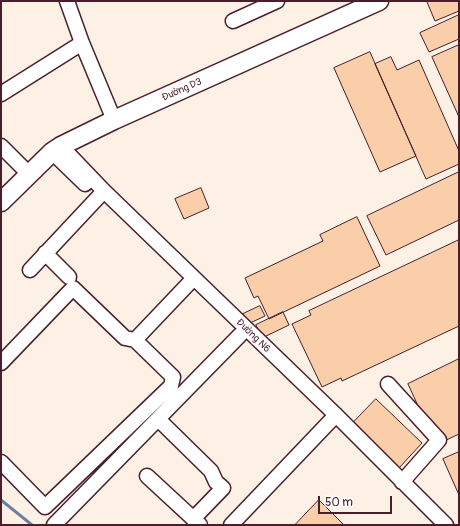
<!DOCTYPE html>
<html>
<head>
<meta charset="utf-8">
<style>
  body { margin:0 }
  #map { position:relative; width:460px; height:526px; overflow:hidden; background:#fff; font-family:Pangolin,sans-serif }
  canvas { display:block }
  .frame { position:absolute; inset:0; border:2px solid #4a1f2b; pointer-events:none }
  .scale { position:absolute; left:318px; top:496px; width:74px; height:18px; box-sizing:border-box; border:2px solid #4a1f2b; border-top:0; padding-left:5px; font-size:12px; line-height:14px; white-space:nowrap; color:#4a1f2b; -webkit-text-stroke:3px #fff; paint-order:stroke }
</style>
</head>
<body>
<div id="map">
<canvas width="460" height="526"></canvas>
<div class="frame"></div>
<div class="scale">50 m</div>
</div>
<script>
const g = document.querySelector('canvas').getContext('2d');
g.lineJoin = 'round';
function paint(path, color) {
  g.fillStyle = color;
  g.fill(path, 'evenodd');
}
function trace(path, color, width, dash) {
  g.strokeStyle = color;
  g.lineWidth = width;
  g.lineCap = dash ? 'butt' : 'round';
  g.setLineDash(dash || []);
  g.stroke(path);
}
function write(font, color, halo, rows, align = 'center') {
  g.font = font + ' Pangolin,sans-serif';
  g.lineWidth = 3.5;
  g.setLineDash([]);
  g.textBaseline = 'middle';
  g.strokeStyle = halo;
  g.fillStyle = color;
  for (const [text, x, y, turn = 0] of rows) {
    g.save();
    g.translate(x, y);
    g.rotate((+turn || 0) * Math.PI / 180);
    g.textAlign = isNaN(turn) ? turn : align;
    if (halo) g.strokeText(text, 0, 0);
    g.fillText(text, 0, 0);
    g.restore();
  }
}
const built = new Path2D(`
  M 1,1 L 459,1 L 459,525 L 1,525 Z`);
const stream = new Path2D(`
  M 1,500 L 32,525`);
const building = new Path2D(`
  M 429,1 L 459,1 L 459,11 L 435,21 L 427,2 Z
  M 459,15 L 459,39 L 429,52 L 420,33 Z
  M 459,45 L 459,117 L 432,57 Z
  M 370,52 L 416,156 L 380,172 L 334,68 Z
  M 391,57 L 397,70 L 419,60 L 459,151 L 459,164 L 426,179 L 375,64 Z
  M 459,172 L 459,220 L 386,255 L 367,216 Z
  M 201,188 L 209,208 L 184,219 L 175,199 Z
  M 357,217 L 380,266 L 269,319 L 258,296 L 254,298 L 245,278 L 323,241 L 320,235 Z
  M 459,240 L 459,326 L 342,381 L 341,378 L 322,387 L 292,324 L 311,315 L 309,311 Z
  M 260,306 L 265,316 L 248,324 L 243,314 Z
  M 283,312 L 289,325 L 262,338 L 256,325 Z
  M 459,359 L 459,434 L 436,445 L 408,384 Z
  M 376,399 L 422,443 L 399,468 L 353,423 Z
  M 459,452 L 459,495 L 443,459 Z
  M 319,500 L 344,525 L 295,525 Z`);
const minor = new Path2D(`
  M 67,1 L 82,43 L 114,120
  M 233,21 L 277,1
  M 1,94 L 82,43
  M 1,146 L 29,174
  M 61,146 L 104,191 L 336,415 L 446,525
  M 52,152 L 85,184
  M 45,253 L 69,277
  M 30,270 L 104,191
  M 135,340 L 194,278
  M 1,363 L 73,288 L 125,338 L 135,340 L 173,377 L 171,386 L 45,507 L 1,462
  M 388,384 L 439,440 L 402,482
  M 158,419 L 211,471 L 216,482 L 223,488 L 193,519
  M 147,476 L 200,525
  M 54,525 L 240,335
  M 231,525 L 336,415`);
const major = new Path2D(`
  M 1,202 L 52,152 L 61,146 L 114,120 L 379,1`);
const streetNames = [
  ["Đường D3",182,90,-24],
  ["Đường N6",253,336,44]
];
paint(built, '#fdf0e5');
trace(stream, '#6d819b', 3);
paint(building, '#f9cea8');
trace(building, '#4a1f2b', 1);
trace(minor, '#4a1f2b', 17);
trace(major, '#4a1f2b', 21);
trace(minor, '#fff', 14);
trace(major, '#fff', 18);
write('10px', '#4a1f2b', '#fff', streetNames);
</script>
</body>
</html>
